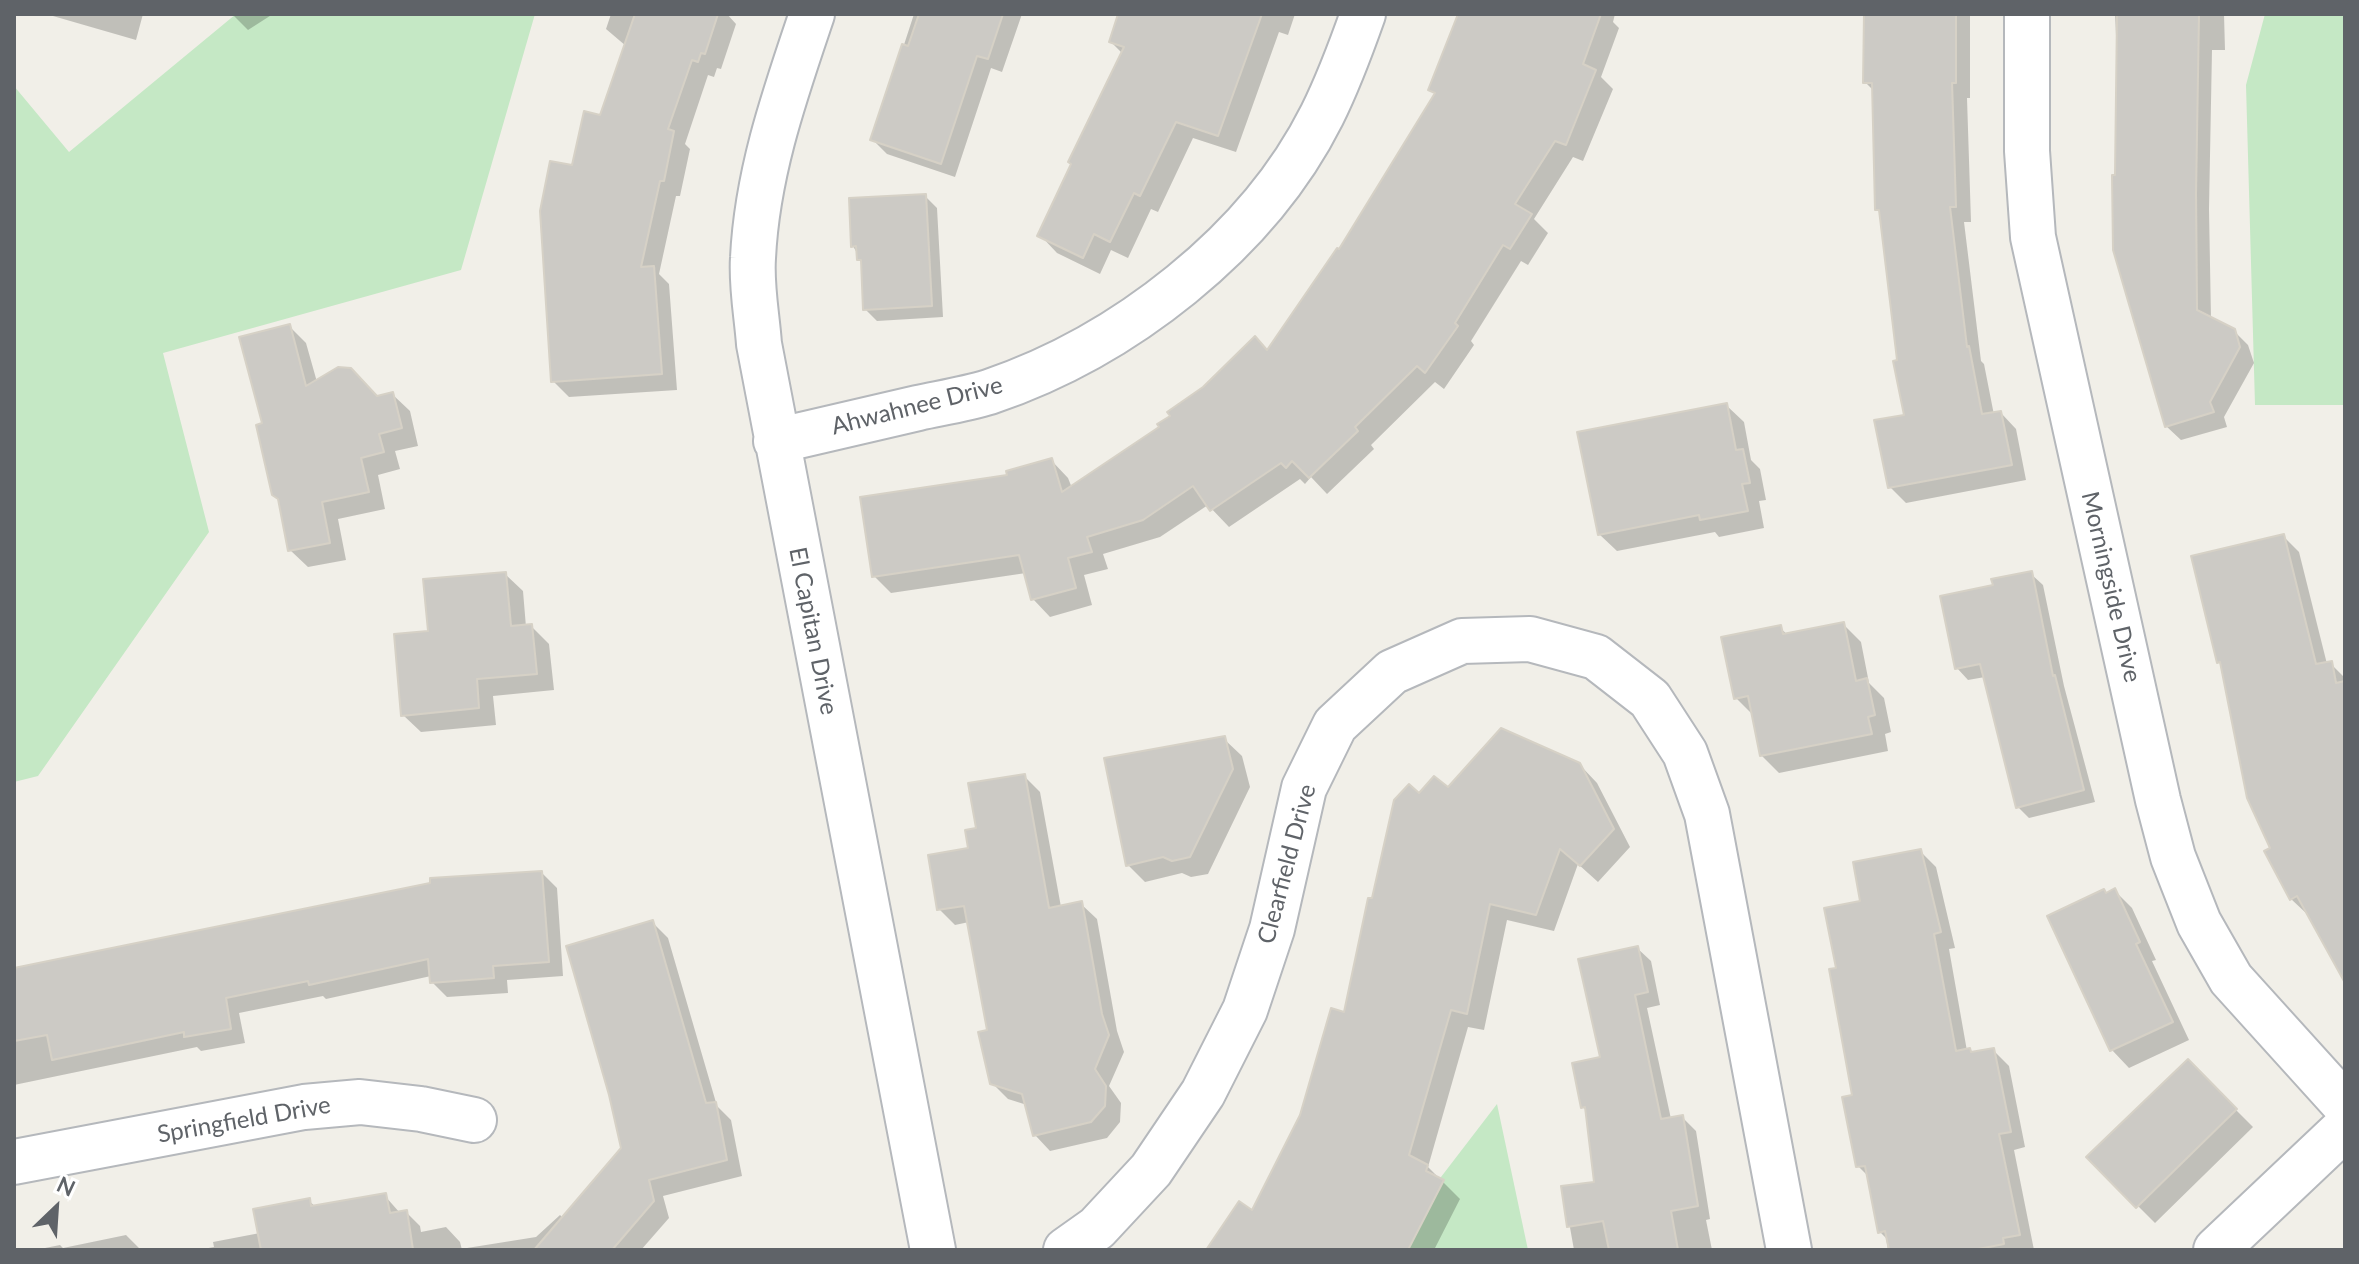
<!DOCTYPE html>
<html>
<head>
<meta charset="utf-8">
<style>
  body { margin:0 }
  #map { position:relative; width:2359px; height:1264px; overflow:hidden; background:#f1efe8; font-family:Lato,sans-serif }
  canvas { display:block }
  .frame { position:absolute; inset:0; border:16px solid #5f6368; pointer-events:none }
  .north { position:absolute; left:16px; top:1168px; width:80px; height:80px; -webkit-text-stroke:6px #fff; paint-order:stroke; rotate:25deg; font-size:22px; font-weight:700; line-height:32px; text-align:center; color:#5f6368 }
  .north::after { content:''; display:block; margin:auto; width:28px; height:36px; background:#5f6368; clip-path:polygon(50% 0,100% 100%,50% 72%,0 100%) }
</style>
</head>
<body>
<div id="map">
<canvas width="2359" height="1264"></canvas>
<div class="frame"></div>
<div class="north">N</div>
</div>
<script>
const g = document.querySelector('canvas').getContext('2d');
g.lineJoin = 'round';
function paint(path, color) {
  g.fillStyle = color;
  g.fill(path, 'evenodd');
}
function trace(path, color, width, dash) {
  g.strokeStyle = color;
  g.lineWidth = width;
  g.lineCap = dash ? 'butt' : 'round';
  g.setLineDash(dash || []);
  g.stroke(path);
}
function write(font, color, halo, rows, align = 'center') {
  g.font = font + ' Lato,sans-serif';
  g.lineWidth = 8;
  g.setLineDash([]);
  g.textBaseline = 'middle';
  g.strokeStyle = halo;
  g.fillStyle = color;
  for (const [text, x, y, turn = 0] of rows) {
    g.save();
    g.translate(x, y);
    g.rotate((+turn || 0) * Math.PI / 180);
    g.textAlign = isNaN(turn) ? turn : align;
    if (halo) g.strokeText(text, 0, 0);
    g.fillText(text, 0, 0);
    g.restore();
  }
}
const green = new Path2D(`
  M 236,14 L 535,14 L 461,270 L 163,353 L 209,532 L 38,776 L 14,782 L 14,86 L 69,152 Z
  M 2265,14 L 2345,14 L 2345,405 L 2255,405 L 2246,85 Z
  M 1497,1104 L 1528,1250 L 1385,1250 Z`);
const shadow = new Path2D(`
  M 46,14 L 143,14 L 136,40 Z
  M 232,14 L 273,14 L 248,30 Z
  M 611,14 L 727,14 L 736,24 L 721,69 L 717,68 L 714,77 L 708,75 L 685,144 L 690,149 L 680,196 L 676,196 L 659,274 L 669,284 L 677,390 L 569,397 L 553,381 L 573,168 L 602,117 L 626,46 L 606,29 Z
  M 914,14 L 1022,14 L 1002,72 L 991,68 L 955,177 L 887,154 L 873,140 Z
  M 1121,14 L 1295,14 L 1288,35 L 1279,32 L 1236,152 L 1193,138 L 1158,212 L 1151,209 L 1128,258 L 1111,250 L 1100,274 L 1057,253 L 1040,235 L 1123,54 L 1111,42 Z
  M 1461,14 L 1615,14 L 1613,22 L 1619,28 L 1601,77 L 1613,89 L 1583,161 L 1573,157 L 1534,219 L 1548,233 L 1528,265 L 1521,261 L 1471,341 L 1474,345 L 1444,389 L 1435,382 L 1371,445 L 1374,449 L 1327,494 L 1311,477 L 1305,484 L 1300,479 L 1229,527 L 1208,505 L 1160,537 L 1103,554 L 1108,569 L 1084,575 L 1092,605 L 1050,617 L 1033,599 L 1026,573 L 891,593 L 874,576 L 1009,477 L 1051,460 L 1068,478 L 1072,488 L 1268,352 L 1339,252 L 1436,95 L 1430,89 Z
  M 1866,14 L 1970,14 L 1970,98 L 1967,98 L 1971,222 L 1964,222 L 1981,361 L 1984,364 L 1994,415 L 2001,413 L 2016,429 L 2026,480 L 1906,503 L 1890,487 L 1906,416 L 1882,214 L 1877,209 L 1874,91 L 1865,82 Z
  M 2115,14 L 2224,14 L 2225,50 L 2212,50 L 2209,209 L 2211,319 L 2233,330 L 2248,345 L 2254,363 L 2224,417 L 2227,427 L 2181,440 L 2166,426 L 2117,177 L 2119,39 L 2116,36 Z
  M 925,196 L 937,208 L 943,317 L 877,321 L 865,309 L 863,264 L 853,246 Z
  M 289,326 L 306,343 L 317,382 L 378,398 L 392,394 L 410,411 L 418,446 L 395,451 L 400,469 L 378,475 L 385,509 L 338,519 L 346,560 L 308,567 L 290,550 L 264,425 Z
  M 1726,405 L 1744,422 L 1751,460 L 1760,469 L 1766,500 L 1759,501 L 1764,528 L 1719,537 L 1715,532 L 1617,551 L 1599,534 Z
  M 2283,536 L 2299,552 L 2327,664 L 2331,664 L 2345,678 L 2345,967 L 2309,913 L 2307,914 L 2291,899 L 2273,849 L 2223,666 L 2219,662 Z
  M 505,574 L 523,591 L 526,627 L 531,626 L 549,644 L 554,690 L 493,696 L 496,725 L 421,732 L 403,715 Z
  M 2031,574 L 2043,585 L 2064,686 L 2095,802 L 2029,818 L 2018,807 L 1985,677 L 1968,680 L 1957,668 L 1995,587 Z
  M 1843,624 L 1861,642 L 1869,683 L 1884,698 L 1891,732 L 1885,734 L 1888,751 L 1779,773 L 1762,756 L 1754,716 L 1736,698 L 1780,628 L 1788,635 Z
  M 1224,739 L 1242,756 L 1250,787 L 1208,874 L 1191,877 L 1182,873 L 1145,882 L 1128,865 Z
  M 1579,764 L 1597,783 L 1630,847 L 1598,882 L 1578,864 L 1554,931 L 1507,920 L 1484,1030 L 1468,1027 L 1428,1167 L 1460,1199 L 1434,1250 L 1212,1250 L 1253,1213 L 1302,1116 L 1346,1015 L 1374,901 L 1419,796 Z
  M 1024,776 L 1040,792 L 1061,907 L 1081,904 L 1097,919 L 1117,1031 L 1124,1052 L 1109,1086 L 1121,1103 L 1120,1122 L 1107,1138 L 1050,1151 L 1035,1135 L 1027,1105 L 1008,1099 L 992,1083 L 989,1031 L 969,922 L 955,925 L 939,909 L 978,830 Z
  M 1921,852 L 1936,867 L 1955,948 L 1949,949 L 1967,1051 L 1973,1054 L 1993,1050 L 2009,1066 L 2025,1147 L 2014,1150 L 2034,1250 L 1888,1250 L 1886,1238 L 1880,1232 L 1869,1177 L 1858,1166 L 1854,1097 L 1838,970 L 1862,903 Z
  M 542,873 L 557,888 L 563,976 L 507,980 L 508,993 L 447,997 L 432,982 L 431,976 L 326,999 L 323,996 L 239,1013 L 245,1043 L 201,1051 L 197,1047 L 14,1085 L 14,968 Z
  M 2115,891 L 2132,908 L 2156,960 L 2152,961 L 2189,1040 L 2129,1068 L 2112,1050 L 2050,917 Z
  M 652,922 L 668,938 L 717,1106 L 731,1120 L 742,1176 L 663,1196 L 669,1218 L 641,1250 L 467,1250 L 467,1248 L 536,1237 L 560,1215 L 563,1218 L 623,1148 Z
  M 1637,948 L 1651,961 L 1660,1005 L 1647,1008 L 1671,1119 L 1682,1117 L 1696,1131 L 1710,1219 L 1706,1220 L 1712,1250 L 1574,1250 L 1563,1188 L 1597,1183 L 1587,1111 L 1583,1107 L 1602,1059 Z
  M 2188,1062 L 2253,1127 L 2155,1223 L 2089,1157 Z
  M 385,1196 L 400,1213 L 406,1212 L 420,1226 L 421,1232 L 446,1227 L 460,1242 L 462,1250 L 197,1250 L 214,1247 L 213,1242 L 260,1233 L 309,1201 L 316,1207 Z
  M 126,1235 L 141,1250 L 35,1250 L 60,1245 L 63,1248 Z`);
const building = new Path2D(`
  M 635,14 L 718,14 L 705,54 L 701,53 L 698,62 L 692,60 L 668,129 L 674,131 L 664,181 L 660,181 L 641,267 L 654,266 L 662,374 L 551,382 L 540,211 L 550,161 L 572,165 L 584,111 L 600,115 Z
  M 919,14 L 1003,14 L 988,59 L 977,56 L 941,164 L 870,140 L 902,44 L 908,46 Z
  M 1118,14 L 1262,14 L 1218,136 L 1176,122 L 1140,196 L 1134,193 L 1110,242 L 1094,234 L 1083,258 L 1037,236 L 1071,164 L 1068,162 L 1124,47 L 1109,42 Z
  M 1458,14 L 1601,14 L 1583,64 L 1596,70 L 1566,145 L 1555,141 L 1515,204 L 1532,214 L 1510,249 L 1503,245 L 1455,323 L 1458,326 L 1425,373 L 1417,366 L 1355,427 L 1358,431 L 1309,478 L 1292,461 L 1286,468 L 1281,463 L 1210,511 L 1193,486 L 1143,520 L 1087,537 L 1092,552 L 1068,558 L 1076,588 L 1031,600 L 1019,555 L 872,577 L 860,497 L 1007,475 L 1006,471 L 1052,458 L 1062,492 L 1159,427 L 1157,424 L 1170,416 L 1167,412 L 1203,387 L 1255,336 L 1267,350 L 1337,248 L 1339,249 L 1435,93 L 1428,90 Z
  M 1864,14 L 1956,14 L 1956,83 L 1952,83 L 1956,207 L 1950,207 L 1967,347 L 1969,346 L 1982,414 L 2001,411 L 2012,465 L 1888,488 L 1874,420 L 1904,415 L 1893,361 L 1897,360 L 1879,210 L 1875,210 L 1872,83 L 1863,83 Z
  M 2117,14 L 2199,14 L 2196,193 L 2197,310 L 2235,329 L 2240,347 L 2210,402 L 2214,412 L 2165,427 L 2113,250 L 2112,175 L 2115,175 Z
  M 926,194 L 932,306 L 863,310 L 861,260 L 857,260 L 856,246 L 851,247 L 849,198 Z
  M 290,324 L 306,386 L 338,367 L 351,368 L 377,396 L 393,392 L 402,428 L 379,434 L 384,452 L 361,458 L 369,492 L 322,502 L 330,543 L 288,551 L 278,499 L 272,495 L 256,425 L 262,423 L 239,337 Z
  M 1727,403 L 1736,450 L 1743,449 L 1750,483 L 1742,484 L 1748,511 L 1700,520 L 1699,515 L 1598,535 L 1577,432 Z
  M 2284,534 L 2316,664 L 2332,661 L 2336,683 L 2345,681 L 2345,983 L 2297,896 L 2290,900 L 2264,851 L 2270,848 L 2247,798 L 2220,662 L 2217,663 L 2191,556 Z
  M 2032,571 L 2053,676 L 2055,675 L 2084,790 L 2016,808 L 1980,664 L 1955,669 L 1940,596 L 1993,585 L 1991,579 Z
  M 506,572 L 511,626 L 532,624 L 537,674 L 477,679 L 479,708 L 401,716 L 394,634 L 428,631 L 423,579 Z
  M 1844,622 L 1856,681 L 1867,678 L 1875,715 L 1868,717 L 1872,734 L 1760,756 L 1748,696 L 1734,699 L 1721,637 L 1781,625 L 1783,634 Z
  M 1501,728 L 1580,763 L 1614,829 L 1580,866 L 1560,849 L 1536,915 L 1490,904 L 1467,1014 L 1451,1010 L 1409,1155 L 1428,1165 L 1426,1171 L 1444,1180 L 1408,1250 L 1206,1250 L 1239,1201 L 1252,1210 L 1300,1115 L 1331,1008 L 1344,1012 L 1368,898 L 1372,898 L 1394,800 L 1409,784 L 1419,793 L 1434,776 L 1448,787 Z
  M 1225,736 L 1233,769 L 1190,857 L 1172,861 L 1163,857 L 1126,866 L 1104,758 Z
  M 1025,774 L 1049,908 L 1082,901 L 1102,1014 L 1109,1035 L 1095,1069 L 1106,1086 L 1105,1106 L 1091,1122 L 1033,1136 L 1022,1094 L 990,1084 L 978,1032 L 987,1030 L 964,906 L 937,910 L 928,855 L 968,848 L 965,830 L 976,828 L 968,783 Z
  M 1921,849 L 1941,932 L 1934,934 L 1956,1051 L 1970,1048 L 1971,1052 L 1994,1048 L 2011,1132 L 1999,1134 L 2020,1235 L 2003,1238 L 2004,1244 L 1973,1250 L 1889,1250 L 1885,1231 L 1878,1233 L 1865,1166 L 1856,1167 L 1842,1097 L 1852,1095 L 1829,969 L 1836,968 L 1824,908 L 1860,901 L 1853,862 Z
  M 542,871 L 549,962 L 493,966 L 494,978 L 430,983 L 428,959 L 309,985 L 308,981 L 226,998 L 231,1029 L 184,1037 L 184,1032 L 52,1060 L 47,1035 L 14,1041 L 14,968 L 430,883 L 430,878 Z
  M 2115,888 L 2140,942 L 2136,944 L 2173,1022 L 2110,1051 L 2047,916 L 2104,889 L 2106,893 Z
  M 653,920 L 706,1103 L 716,1102 L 727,1160 L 649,1180 L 654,1201 L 612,1250 L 534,1250 L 621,1148 L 609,1095 L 566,946 Z
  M 1638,946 L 1648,992 L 1635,995 L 1661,1119 L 1683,1115 L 1698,1206 L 1671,1211 L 1678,1250 L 1609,1250 L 1603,1221 L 1567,1227 L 1561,1186 L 1594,1182 L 1585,1107 L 1581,1108 L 1572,1063 L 1600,1057 L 1578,959 Z
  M 2188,1059 L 2237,1109 L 2136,1208 L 2086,1157 Z
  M 386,1193 L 390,1213 L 407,1210 L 413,1250 L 261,1250 L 253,1209 L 310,1198 L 311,1206 Z`);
const minor = new Path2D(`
  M 812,14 C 785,94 757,173 753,258 C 751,286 757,316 759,344 L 933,1250
  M 2027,14 L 2027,151 L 2033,237 L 2158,800 L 2173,857 L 2199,923 L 2231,979 L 2345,1105
  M 776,441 C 823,430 870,419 918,408 C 941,403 966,399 989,392 C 1122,347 1258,243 1322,115 C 1338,83 1351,48 1363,14
  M 14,1162 L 304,1107 L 360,1102 L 421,1109 L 474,1120
  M 1066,1250 L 1097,1228 L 1151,1170 L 1203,1093 L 1245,1010 L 1272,929 L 1304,788 L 1335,725 L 1392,672 L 1462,641 L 1530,639 L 1596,657 L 1650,699 L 1685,753 L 1707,814 L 1789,1250
  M 2216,1250 L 2345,1128`);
const streetNames = [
  ["Ahwahnee Drive",917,406,-14],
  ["Morningside Drive",2111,587,77],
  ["El Capitan Drive",813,631,79],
  ["Clearfield Drive",1287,864,-75],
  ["Springfield Drive",244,1120,-10]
];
paint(green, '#c5e8c5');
paint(shadow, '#0003');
paint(building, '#cccac5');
trace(building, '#d6d1c6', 2);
trace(minor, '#b5b8bc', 48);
trace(minor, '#fff', 44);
write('24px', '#5f6368', '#fff', streetNames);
</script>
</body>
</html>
